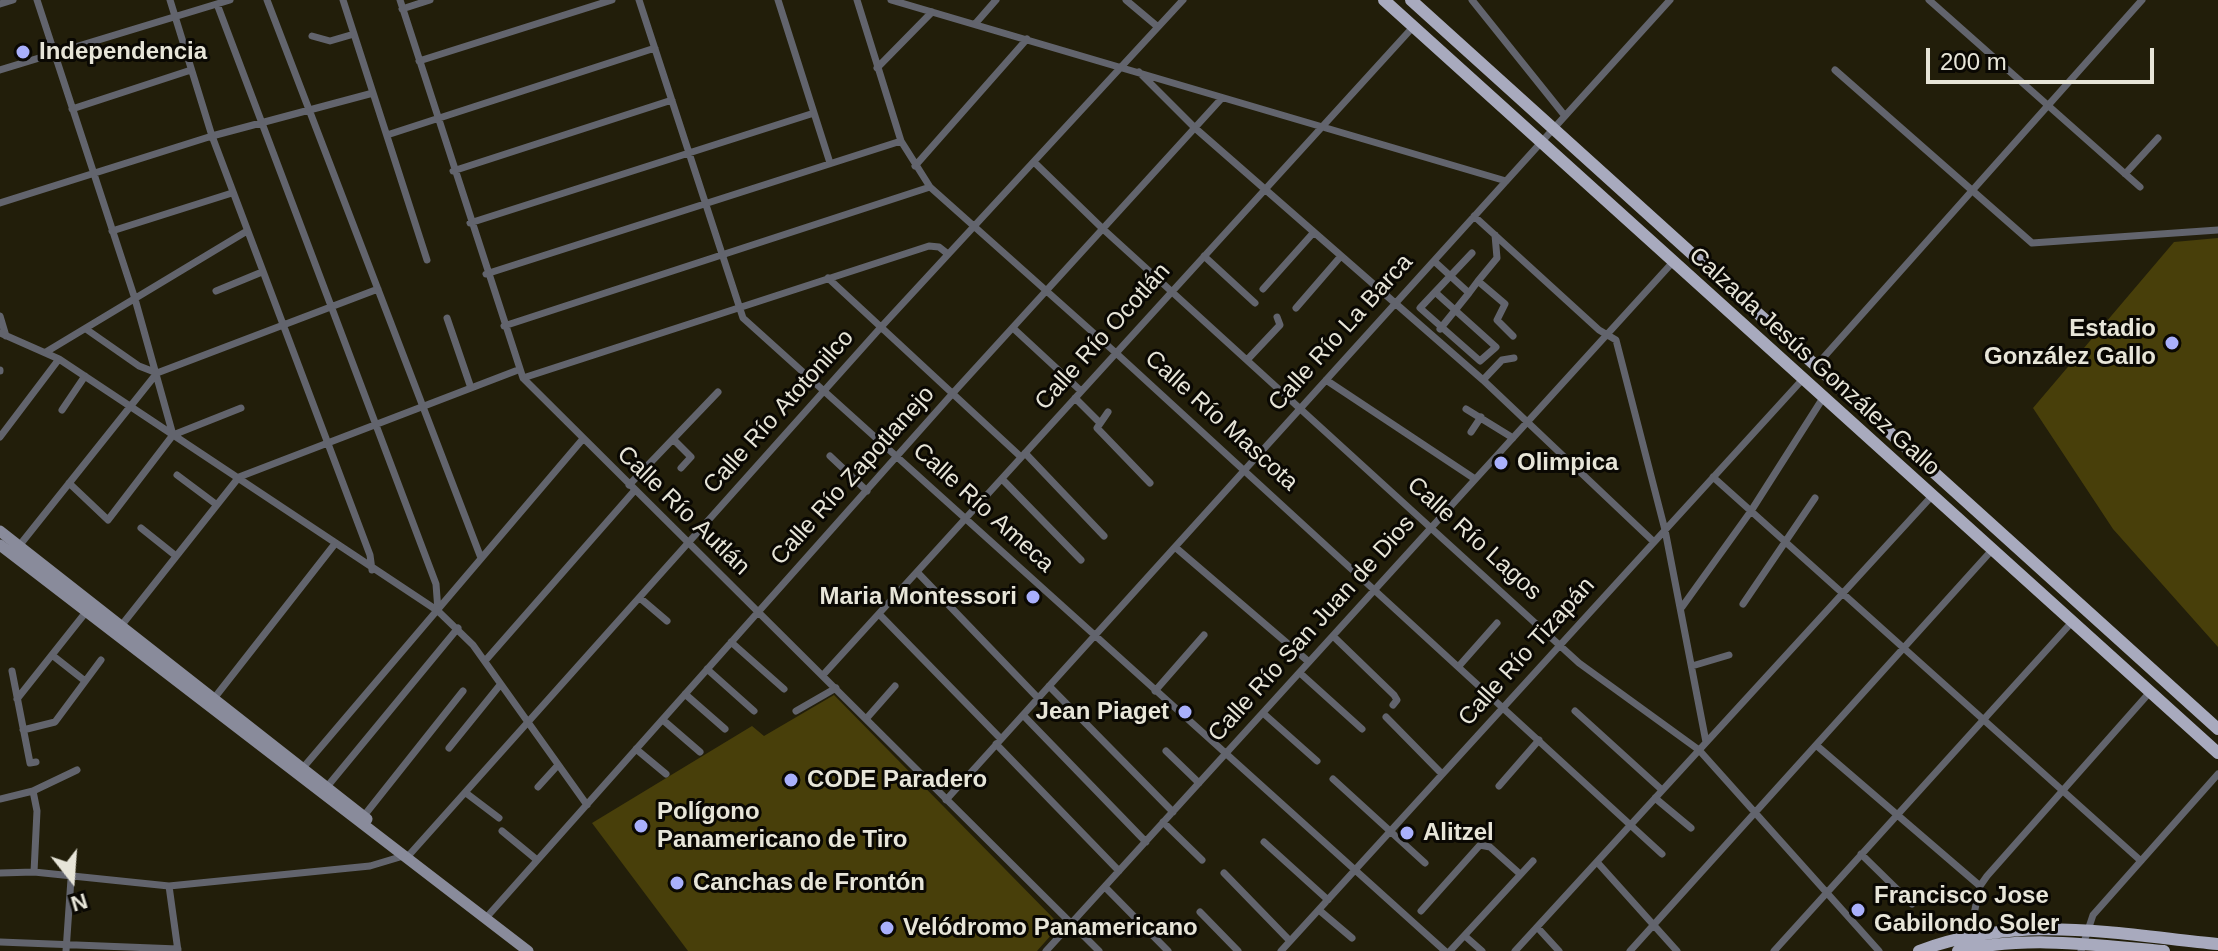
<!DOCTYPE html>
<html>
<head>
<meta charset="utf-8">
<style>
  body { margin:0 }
  #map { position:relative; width:2218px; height:951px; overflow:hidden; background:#221e0a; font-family:Helvetica,sans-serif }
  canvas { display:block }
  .north { position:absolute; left:32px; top:839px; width:80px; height:80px; -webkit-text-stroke:6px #0a0803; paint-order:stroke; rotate:163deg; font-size:22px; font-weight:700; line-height:32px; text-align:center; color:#e7e5d8 }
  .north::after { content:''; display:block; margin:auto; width:28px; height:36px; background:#e7e5d8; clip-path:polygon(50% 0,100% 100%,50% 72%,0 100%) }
  .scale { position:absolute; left:1926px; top:48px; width:228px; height:36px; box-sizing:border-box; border:4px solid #e7e5d8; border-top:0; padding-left:10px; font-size:24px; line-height:28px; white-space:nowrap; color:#e7e5d8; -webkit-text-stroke:6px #0a0803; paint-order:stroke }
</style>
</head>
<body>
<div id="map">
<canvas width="2218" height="951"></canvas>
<div class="north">N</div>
<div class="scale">200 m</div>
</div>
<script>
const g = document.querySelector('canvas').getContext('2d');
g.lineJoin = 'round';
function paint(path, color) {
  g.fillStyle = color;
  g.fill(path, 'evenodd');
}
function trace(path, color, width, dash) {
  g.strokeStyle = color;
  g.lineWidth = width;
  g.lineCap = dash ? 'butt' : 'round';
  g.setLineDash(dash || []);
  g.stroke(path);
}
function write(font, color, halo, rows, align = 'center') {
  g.font = font + ' Helvetica,sans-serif';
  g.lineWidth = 6;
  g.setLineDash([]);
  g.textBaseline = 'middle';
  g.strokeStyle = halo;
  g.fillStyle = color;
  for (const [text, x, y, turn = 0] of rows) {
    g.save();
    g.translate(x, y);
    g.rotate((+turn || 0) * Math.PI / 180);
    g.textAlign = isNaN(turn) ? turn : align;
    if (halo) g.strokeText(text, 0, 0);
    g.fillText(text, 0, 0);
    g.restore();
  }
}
const green = new Path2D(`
  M 2218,238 L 2218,647 L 2113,529 L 2033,408 L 2174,242 Z
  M 834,695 L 1060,925 L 1037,951 L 688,951 L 592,823 L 752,726 L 764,736 Z`);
const street = new Path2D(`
  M 37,0 L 135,299 L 173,435
  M 170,0 L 212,136 L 370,555 L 372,570
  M 267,0 L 481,558
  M 343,0 L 427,260
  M 400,0 L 523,378 L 1099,951
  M 639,0 L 743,318 L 1445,951
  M 778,0 L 830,163
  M 857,0 L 901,141 L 930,187 L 1116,353 L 1662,854
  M 891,0 L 1506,181
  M 1126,0 L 1158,27
  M 1472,0 L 1565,116
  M 1929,0 L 2140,187
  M 0,4 L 13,0
  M 217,4 L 436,584 L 438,611
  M 402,9 L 430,0
  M 975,24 L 996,0
  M 312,36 L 330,41 L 354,34
  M 419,61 L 612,0
  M 877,68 L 932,12
  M 0,70 L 230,0
  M 1835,70 L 2032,243 L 2218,230
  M 1139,72 L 1195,128 L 1483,380 L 1654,542
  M 72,109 L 191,70
  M 387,135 L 655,48
  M 1034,162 L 1103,229 L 1579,663 L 1699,750 L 1879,951
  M 915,166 L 1027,39
  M 453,171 L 672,100
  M 2125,174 L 2158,138
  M 0,203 L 212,136 L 373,93
  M 1474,216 L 1599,330 L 1616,340 L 1665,530 L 1706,742
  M 470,223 L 814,113
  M 112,231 L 232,193
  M 1204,256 L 1255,303
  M 1434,261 L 1469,293 L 1478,281 L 1505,304 L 1497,320 L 1513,336
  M 486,274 L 901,141
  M 828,278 L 1021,457
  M 1478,281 L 1497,258 L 1495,235
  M 1263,289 L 1314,232
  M 216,291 L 262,272
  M 1435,292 L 1496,347 L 1480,361 L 1420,308 L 1472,253
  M 1296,308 L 1341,256
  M 0,316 L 6,336
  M 447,318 L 471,388
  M 504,326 L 930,187
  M 1013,328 L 1081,391
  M 86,329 L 139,366 L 157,373
  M 1440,329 L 1469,293
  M 0,333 L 59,359 L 438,611 L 473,645 L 587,805
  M 46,352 L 247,231
  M 1247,360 L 1280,325 L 1277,317
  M 1815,367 L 2142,0
  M 0,370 L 0,371
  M 523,378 L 929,246 L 939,247 L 948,254
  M 1326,380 L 1475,479
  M 1483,380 L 1502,360 L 1514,358
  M 1075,398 L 1099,422
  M 1466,409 L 1513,438
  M 62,410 L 85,376
  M 1108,412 L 1097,428 L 1150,483
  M 1471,432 L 1481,417
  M 173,435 L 241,408
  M 0,437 L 59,359
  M 673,439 L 691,457 L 681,468
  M 1025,453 L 1104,536
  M 830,456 L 867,491
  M 177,475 L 217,505
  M 1713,477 L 2141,861
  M 1002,479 L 1081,560
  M 69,483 L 108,520 L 173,435
  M 629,485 L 718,392
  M 141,528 L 176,556
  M 19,546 L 157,373 L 378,289
  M 1175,547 L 1309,662
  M 917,572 L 1038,698
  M 640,598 L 667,621
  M 1743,604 L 1815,498
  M 1682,607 L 1751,511 L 1823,398
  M 879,614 L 1001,739
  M 121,626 L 239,477 L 518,370
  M 1333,636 L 1394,695 L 1397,700 L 1393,705
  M 731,642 L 784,689
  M 52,655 L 85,681
  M 485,661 L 635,490
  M 1459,666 L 1497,623
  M 1692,666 L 1729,655
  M 707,669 L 754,711
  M 12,671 L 30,763 L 36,762
  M 1300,673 L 1362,729
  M 823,675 L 1413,27
  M 1049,686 L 1173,812
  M 1155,691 L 1204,635
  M 685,694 L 725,729
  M 17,699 L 86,612
  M 212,701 L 334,545
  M 796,711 L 836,688
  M 1575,711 L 1662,790
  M 1263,713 L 1317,761
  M 1023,715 L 1146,842
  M 1386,717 L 1442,774
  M 866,719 L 895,686
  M 663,720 L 700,752
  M 23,730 L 55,722 L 101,660
  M 996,744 L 1119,871
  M 1816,745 L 1980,886
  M 449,748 L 500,685
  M 636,749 L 666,774
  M 1166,751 L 1199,783
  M 302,769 L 582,440
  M 1333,779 L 1425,863
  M 1499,786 L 1539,740
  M 538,787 L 558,765
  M 326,788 L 458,628
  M 33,791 L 37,811 L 34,872
  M 466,793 L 499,818
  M 1655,798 L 1691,828
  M 0,799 L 33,791 L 77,770
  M 946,800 L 1670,0
  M 363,817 L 463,691
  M 1163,822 L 1202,860
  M 502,831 L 537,860
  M 1264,842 L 1328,900
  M 1861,854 L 1912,904
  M 1597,862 L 1677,951
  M 0,873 L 34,872 L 169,886 L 370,866 L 410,854 L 882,326 L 1183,0
  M 1224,873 L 1290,941
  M 169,886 L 178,951
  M 1105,887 L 1168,951
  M 1319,910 L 1352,938
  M 1421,911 L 1480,845 L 1490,847 L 1520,874
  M 1200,912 L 1238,951
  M 485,919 L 953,393 L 1222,98
  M 1537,927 L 1559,951
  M 1465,936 L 1482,951
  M 1969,937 L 1980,886 L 1987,876 L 2150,692
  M 0,942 L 178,949
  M 66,951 L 71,879
  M 1046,951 L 1672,263
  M 1281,951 L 1802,380
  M 1450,951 L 1533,861
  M 1515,951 L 1931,497
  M 1630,951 L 1992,550
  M 1774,951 L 2072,622
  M 2081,951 L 2093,915 L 2218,774`);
const secondary = new Path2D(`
  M 0,531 L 367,819
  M 0,545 L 528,951`);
const primary = new Path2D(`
  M 1384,0 L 2218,753
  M 1411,0 L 2218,729
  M 1919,951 C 2017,913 2117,934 2218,944
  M 1958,951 C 2026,935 2094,945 2164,951`);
const markers = [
  [23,52,8,"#a9b0fc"],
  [2172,343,8,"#a9b0fc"],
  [1501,463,8,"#a9b0fc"],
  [1033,597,8,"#a9b0fc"],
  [1185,712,8,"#a9b0fc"],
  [791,780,8,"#a9b0fc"],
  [641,826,8,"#a9b0fc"],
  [1407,833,8,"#a9b0fc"],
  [677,883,8,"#a9b0fc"],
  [1858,910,8,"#a9b0fc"],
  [887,928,8,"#a9b0fc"]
];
const poiNames = [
  ["Independencia",39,52],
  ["Estadio",2156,329,"right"],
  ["González Gallo",2156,357,"right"],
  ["Olimpica",1517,463],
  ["Maria Montessori",1017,597,"right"],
  ["Jean Piaget",1169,712,"right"],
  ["CODE Paradero",807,780],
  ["Polígono",657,812],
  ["Panamericano de Tiro",657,840],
  ["Alitzel",1423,833],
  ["Canchas de Frontón",693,883],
  ["Francisco Jose",1874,896],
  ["Gabilondo Soler",1874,924],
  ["Velódromo Panamericano",903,928]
];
const streetNames = [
  ["Calle Río La Barca",1341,333,-48],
  ["Calle Río Ocotlán",1103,337,-48],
  ["Calzada Jesús González Gallo",1814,362,42],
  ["Calle Río Atotonilco",779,412,-48],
  ["Calle Río Mascota",1221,421,42],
  ["Calle Río Zapotlanejo",853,476,-48],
  ["Calle Río Ameca",983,508,42],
  ["Calle Río Autlán",683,511,44],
  ["Calle Río Lagos",1474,539,42],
  ["Calle Río San Juan de Dios",1312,629,-48],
  ["Calle Río Tizapán",1527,652,-48]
];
paint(green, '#483f0a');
trace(street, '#62646d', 7);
trace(secondary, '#898b9b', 11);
trace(primary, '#a8aabe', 12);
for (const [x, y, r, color] of markers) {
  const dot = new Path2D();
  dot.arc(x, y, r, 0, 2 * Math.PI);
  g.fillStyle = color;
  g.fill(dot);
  trace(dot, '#0a0803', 3);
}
write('bold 24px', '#e7e5d8', '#0a0803', poiNames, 'left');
write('24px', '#e7e5d8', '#0a0803', streetNames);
</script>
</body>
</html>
